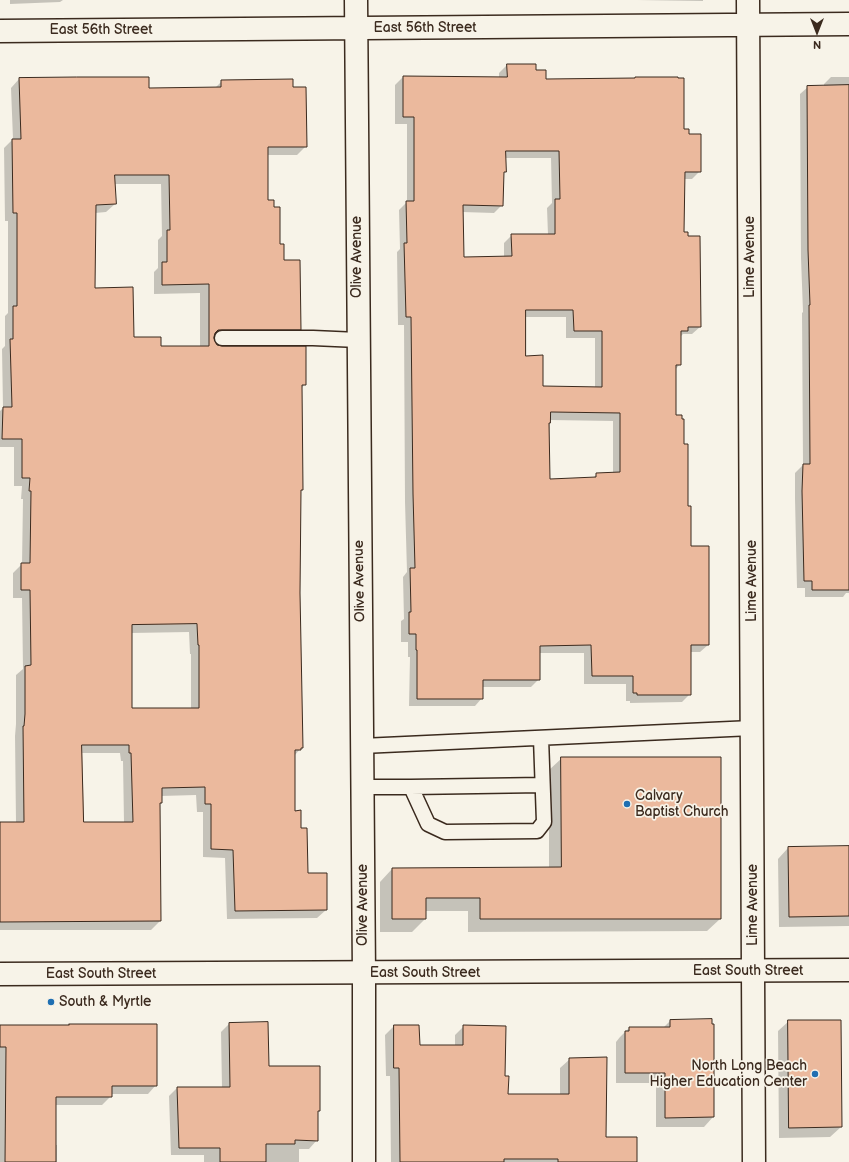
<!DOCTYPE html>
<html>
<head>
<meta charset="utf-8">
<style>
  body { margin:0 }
  #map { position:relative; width:849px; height:1162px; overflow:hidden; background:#f7f3e8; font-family:"Balsamiq Sans",sans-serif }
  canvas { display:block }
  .north { position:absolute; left:797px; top:12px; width:40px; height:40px; -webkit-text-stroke:3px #f7f3e8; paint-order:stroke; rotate:180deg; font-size:11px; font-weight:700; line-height:16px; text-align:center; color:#3b2a1e }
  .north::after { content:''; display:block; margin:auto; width:14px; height:18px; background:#3b2a1e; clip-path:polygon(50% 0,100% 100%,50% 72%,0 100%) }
</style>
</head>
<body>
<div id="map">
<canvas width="849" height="1162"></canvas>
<div class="north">N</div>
</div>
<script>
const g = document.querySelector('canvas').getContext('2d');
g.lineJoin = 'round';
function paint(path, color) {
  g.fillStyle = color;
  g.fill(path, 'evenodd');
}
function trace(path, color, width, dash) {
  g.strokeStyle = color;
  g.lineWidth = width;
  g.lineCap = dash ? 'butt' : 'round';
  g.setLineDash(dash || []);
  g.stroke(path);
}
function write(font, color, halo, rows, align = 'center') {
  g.font = font + ' "Balsamiq Sans",sans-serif';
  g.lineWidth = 3.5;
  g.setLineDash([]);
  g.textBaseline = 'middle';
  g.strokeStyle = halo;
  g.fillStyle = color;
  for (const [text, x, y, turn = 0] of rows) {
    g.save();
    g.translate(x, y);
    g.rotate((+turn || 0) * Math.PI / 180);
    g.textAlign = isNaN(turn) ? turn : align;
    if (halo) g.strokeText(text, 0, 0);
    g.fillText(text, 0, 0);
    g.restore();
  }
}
const shadow = new Path2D(`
  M 10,0 L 63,0 L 60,2 L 10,4 Z
  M 637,0 L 703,0 L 703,1 Z
  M 507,65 L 535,65 L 535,71 L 545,80 L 683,130 L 688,135 L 700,171 L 692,179 L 684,179 L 683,233 L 700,327 L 692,334 L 683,334 L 680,337 L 680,364 L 675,370 L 675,416 L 683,445 L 690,547 L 708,645 L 700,652 L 690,652 L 690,694 L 682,702 L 630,703 L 630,701 L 626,701 L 626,684 L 584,684 L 584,653 L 539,653 L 539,679 L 531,687 L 482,687 L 482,698 L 475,706 L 409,706 L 410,657 L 408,657 L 408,642 L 401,642 L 401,621 L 404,619 L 403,577 L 407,572 L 405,502 L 404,325 L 398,325 L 397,252 L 400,249 L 399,210 L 407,202 L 407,124 L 395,124 L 395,85 L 403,77 L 499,78 L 499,73 ZM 505,158 L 551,158 L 552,203 L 547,208 L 548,235 L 512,235 L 504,243 L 504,257 L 463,258 L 462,212 L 494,213 L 502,205 L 503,174 L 505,171 ZM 525,317 L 566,317 L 566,338 L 595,338 L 595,388 L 542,387 L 525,357 ZM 550,420 L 613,421 L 613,474 L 597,474 L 593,478 L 549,480 L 549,444 Z
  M 831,77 L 849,77 L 849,593 L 846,593 L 843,597 L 805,597 L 805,588 L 797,588 L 795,499 L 795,473 L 803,465 L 802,313 L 803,312 L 801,258 L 800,94 L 808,87 L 824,86 L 824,84 Z
  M 19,79 L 148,89 L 215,88 L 222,81 L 292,88 L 306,146 L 297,155 L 267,155 L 267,201 L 300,329 L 292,338 L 212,338 L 217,346 L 305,384 L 301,389 L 302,490 L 300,492 L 299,593 L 302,747 L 294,756 L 294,812 L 300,829 L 307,874 L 326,910 L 317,918 L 227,919 L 225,858 L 203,857 L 203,812 L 197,812 L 196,795 L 161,796 L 161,803 L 159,805 L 160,921 L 151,930 L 0,930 L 0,823 L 16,823 L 15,736 L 16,724 L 16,675 L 23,669 L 22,598 L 13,598 L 13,573 L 22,564 L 23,499 L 21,499 L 22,486 L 14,486 L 14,447 L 0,447 L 0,411 L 3,408 L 2,349 L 5,346 L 5,316 L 8,313 L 8,221 L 5,221 L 4,148 L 13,139 L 11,88 ZM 114,184 L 161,184 L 162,236 L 158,240 L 158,268 L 154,272 L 154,294 L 200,293 L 200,347 L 160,347 L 133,338 L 94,289 L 95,213 L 106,212 L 115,204 ZM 189,632 L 190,654 L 191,654 L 191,709 L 131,709 L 131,633 ZM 82,753 L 120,753 L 121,761 L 123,761 L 124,823 L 83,823 Z
  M 562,758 L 720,919 L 707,931 L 468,932 L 468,911 L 425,911 L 425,919 L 412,932 L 380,932 L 380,882 L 392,869 L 549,868 L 549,770 Z
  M 849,847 L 849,926 L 779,927 L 778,859 L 788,848 Z
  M 670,1021 L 713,1025 L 713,1117 L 704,1127 L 656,1127 L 656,1083 L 616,1083 L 616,1042 L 620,1037 L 629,1028 L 663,1028 Z
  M 789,1021 L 840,1021 L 841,1127 L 830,1137 L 779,1138 L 778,1031 Z
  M 229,1024 L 268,1067 L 319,1110 L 317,1112 L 317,1140 L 309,1149 L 299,1149 L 299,1162 L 204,1162 L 204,1155 L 171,1155 L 169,1096 L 177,1088 L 222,1088 L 221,1032 Z
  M 0,1026 L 156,1085 L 148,1094 L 111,1094 L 111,1096 L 102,1105 L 55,1105 L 55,1145 L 57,1145 L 57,1162 L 0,1162 Z
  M 394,1026 L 419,1046 L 455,1046 L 455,1035 L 464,1026 L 504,1077 L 507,1095 L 560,1095 L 560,1068 L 570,1059 L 605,1138 L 636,1162 L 391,1162 L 390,1076 L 386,1076 L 385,1035 Z`);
const building = new Path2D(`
  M 507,64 L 536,64 L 536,70 L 546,70 L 546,79 L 635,78 L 635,77 L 678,77 L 678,78 L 684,78 L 684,129 L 689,129 L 689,134 L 701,134 L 701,172 L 685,172 L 684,232 L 688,232 L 688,236 L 700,236 L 701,327 L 688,327 L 688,331 L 681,331 L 681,365 L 676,365 L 676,415 L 682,415 L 682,419 L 684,419 L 684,444 L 688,444 L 688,506 L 691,506 L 691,546 L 709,546 L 709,645 L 691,645 L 691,695 L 637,695 L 637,693 L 633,693 L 633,676 L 592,676 L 591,645 L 540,646 L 540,680 L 483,680 L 483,699 L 417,699 L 417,650 L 416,650 L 416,634 L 409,634 L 409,612 L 411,612 L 410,568 L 415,568 L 413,494 L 411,317 L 406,317 L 404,243 L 407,243 L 406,201 L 414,201 L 414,117 L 403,117 L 403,76 L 507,77 ZM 506,151 L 559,151 L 560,199 L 555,199 L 555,234 L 511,234 L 512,256 L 464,257 L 463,205 L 503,206 L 504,172 L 506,172 ZM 526,310 L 573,310 L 574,331 L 602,331 L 602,387 L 543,386 L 543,355 L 526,356 ZM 551,412 L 620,413 L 620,472 L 596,473 L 596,477 L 550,479 L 549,423 L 550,423 Z
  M 77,77 L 149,77 L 149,88 L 221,87 L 221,80 L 293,79 L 293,87 L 306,87 L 307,147 L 268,147 L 268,200 L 274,200 L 274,207 L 280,207 L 280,244 L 284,244 L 284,260 L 300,260 L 301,330 L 218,330 L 215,333 L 214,338 L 217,345 L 222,346 L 306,346 L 306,385 L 302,385 L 303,490 L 301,490 L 300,593 L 303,748 L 301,748 L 301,750 L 295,750 L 295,811 L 301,810 L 301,828 L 307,828 L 308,873 L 327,873 L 327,910 L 235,911 L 233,850 L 211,849 L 211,804 L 205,804 L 205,787 L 162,788 L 162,803 L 160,803 L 161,921 L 0,922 L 0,822 L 24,822 L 23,726 L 24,726 L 25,714 L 25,666 L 31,665 L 30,590 L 21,590 L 21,563 L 30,563 L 31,491 L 29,491 L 30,478 L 22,478 L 22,439 L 2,439 L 3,407 L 12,407 L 10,339 L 13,339 L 13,306 L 17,306 L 17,213 L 13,213 L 12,139 L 21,139 L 19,78 ZM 115,175 L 169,175 L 170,230 L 167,230 L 167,262 L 162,262 L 162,285 L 209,284 L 209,346 L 161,346 L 161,337 L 134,337 L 133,287 L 95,288 L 96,205 L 116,204 ZM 197,624 L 198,645 L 199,645 L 199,708 L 132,708 L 132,625 ZM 82,745 L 129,745 L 129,753 L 131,753 L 133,822 L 84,822 Z
  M 849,85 L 849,590 L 812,590 L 812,581 L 804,581 L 802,491 L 803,464 L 810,464 L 809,305 L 810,305 L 808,250 L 807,86 Z
  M 561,757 L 721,757 L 721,919 L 480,919 L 480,898 L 426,898 L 426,919 L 392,919 L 392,868 L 561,867 Z
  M 849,846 L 849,916 L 789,917 L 788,847 Z
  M 712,1019 L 712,1024 L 714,1024 L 714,1117 L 665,1118 L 665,1073 L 625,1073 L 625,1031 L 629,1031 L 629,1027 L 670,1027 L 670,1020 Z
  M 788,1020 L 841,1020 L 842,1127 L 789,1128 Z
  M 268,1022 L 269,1066 L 320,1066 L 320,1111 L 318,1111 L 318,1141 L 295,1140 L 295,1144 L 266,1144 L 266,1162 L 220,1162 L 220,1148 L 179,1148 L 177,1087 L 230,1087 L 229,1023 Z
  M 69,1024 L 157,1024 L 157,1086 L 112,1086 L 112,1097 L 56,1097 L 56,1162 L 5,1162 L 6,1047 L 0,1047 L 0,1025 L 69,1025 Z
  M 394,1025 L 419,1025 L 420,1045 L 463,1045 L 463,1025 L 506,1026 L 505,1076 L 509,1076 L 508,1094 L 569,1094 L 569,1058 L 607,1057 L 606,1137 L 637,1137 L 637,1162 L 558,1162 L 558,1159 L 504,1159 L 504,1162 L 400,1162 L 399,1068 L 394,1068 Z`);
const service = new Path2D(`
  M 222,338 L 313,338 L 358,340
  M 362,746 L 752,728
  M 362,787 L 411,787 L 428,824 L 445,832 L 537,831 L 544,822 L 541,738
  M 411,787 L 542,785`);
const minor = new Path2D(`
  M 356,0 L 364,973 L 364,1162
  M 748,0 L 754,1162
  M 0,31 L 849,24`);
const secondary = new Path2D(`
  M 0,974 L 849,970`);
const markers = [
  [627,804,4,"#1f6fb2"],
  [51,1002,4,"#1f6fb2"],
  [815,1074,4,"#1f6fb2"]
];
const streetNames = [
  ["East 56th Street",425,28],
  ["East 56th Street",101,30],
  ["Olive Avenue",357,257,-90],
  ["Lime Avenue",750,257,-90],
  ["Olive Avenue",360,581,-91],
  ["Lime Avenue",752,581,-90],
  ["Olive Avenue",363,905,-90],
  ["Lime Avenue",753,905,-90],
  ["East South Street",748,971],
  ["East South Street",425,973],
  ["East South Street",101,974]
];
const poiNames = [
  ["Calvary",635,796],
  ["Baptist Church",635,812],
  ["South & Myrtle",59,1002],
  ["North Long Beach",807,1066,"right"],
  ["Higher Education Center",807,1082,"right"]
];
paint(shadow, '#0003');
paint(building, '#ebb99d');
trace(building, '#3b2a1e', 1);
trace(service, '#3b2a1e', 17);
trace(minor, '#3b2a1e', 25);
trace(secondary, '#3b2a1e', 25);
trace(service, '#f7f3e8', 14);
trace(minor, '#f7f3e8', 22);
trace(secondary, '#f7f3e8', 22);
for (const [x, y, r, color] of markers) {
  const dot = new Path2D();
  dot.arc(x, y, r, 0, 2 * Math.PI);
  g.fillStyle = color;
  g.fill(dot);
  trace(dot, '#f7f3e8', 1.5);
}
write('14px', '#3b2a1e', '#f7f3e8', streetNames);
write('14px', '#3b2a1e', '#f7f3e8', poiNames, 'left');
</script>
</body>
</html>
